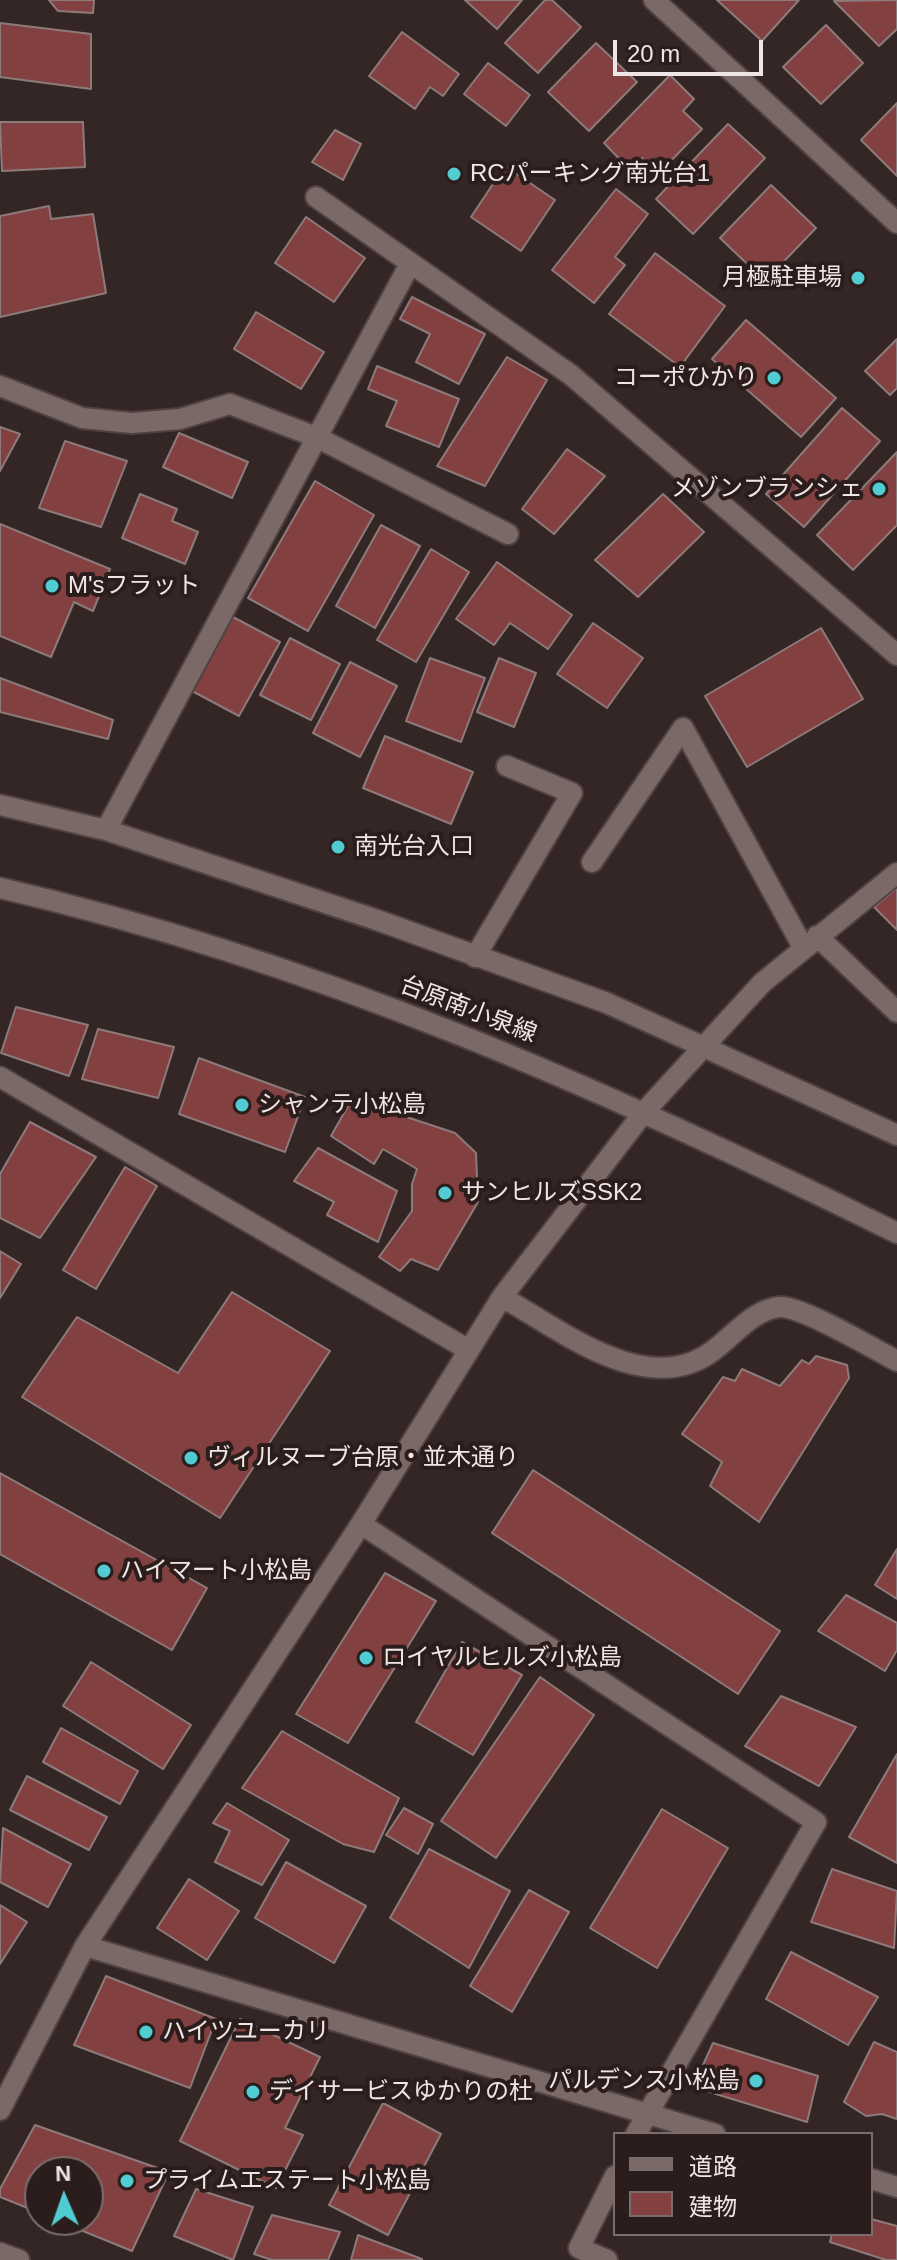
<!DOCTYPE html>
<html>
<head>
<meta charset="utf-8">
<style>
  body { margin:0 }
  #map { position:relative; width:897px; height:2260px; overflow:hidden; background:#352626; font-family:Arial,"Noto Sans JP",sans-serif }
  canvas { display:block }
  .legend { position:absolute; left:613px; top:2132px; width:260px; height:104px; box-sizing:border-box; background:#2b1d1c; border:2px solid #7a6d6c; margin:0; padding:10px 14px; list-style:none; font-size:24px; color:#f0e5e5 }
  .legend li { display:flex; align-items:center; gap:16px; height:40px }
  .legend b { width:40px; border:2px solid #7a6d6c }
  .north { position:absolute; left:24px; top:2156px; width:80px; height:80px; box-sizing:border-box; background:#2b1d1c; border:2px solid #7a6d6c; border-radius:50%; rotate:358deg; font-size:22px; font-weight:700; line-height:32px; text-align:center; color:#f0e5e5 }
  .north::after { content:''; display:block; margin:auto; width:28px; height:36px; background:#51ccd3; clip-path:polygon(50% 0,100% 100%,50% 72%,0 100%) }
  .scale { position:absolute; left:613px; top:40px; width:150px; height:36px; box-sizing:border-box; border:4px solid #f0e5e5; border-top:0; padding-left:10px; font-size:24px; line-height:28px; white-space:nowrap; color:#f0e5e5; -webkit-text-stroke:6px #2b1d1c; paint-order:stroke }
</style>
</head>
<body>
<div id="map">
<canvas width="897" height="2260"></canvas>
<ul class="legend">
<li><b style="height:10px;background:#7b6968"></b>道路</li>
<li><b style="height:22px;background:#824041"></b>建物</li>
</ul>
<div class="north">N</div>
<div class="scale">20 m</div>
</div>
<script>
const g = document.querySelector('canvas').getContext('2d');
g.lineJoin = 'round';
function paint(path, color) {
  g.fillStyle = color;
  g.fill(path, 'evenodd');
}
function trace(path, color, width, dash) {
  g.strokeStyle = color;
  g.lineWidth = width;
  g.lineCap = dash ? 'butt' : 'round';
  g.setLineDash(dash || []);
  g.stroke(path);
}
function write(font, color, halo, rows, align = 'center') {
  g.font = font + ' Arial,"Noto Sans JP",sans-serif';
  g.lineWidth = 8;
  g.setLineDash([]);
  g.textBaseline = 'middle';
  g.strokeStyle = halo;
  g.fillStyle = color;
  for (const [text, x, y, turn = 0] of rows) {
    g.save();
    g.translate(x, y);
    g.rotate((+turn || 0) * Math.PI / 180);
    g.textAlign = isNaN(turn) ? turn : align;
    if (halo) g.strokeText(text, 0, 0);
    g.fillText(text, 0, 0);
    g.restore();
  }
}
const building = new Path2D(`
  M 49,0 L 94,0 L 93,13 L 58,11 Z
  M 465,0 L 522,0 L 497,29 Z
  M 545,0 L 552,0 L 581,27 L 538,73 L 505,43 Z
  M 717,0 L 799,0 L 762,41 Z
  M 897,0 L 897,29 L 879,46 L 834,1 Z
  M 0,23 L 91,34 L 91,89 L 0,77 Z
  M 826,25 L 863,63 L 821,104 L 783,67 Z
  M 402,32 L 459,74 L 443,96 L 430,87 L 415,109 L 369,76 Z
  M 596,43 L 637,82 L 589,131 L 548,92 Z
  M 488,63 L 530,95 L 506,126 L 464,94 Z
  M 670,75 L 694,99 L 683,111 L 702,129 L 658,174 L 642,158 L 631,171 L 604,143 Z
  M 897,103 L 897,176 L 861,140 Z
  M 0,122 L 83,122 L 85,167 L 2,171 Z
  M 728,124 L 765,158 L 693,234 L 656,199 Z
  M 335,130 L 361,144 L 343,180 L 312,162 Z
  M 505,166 L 555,200 L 521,251 L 471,217 Z
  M 771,185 L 816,228 L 765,281 L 720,238 Z
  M 616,189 L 648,214 L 615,257 L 625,265 L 594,303 L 552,270 Z
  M 49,206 L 51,219 L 93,214 L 106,293 L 0,317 L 0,216 Z
  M 306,217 L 365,258 L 334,302 L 275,263 Z
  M 655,253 L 725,306 L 680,367 L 609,314 Z
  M 412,297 L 485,334 L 459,384 L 416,362 L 430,334 L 400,319 Z
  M 256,312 L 324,352 L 301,389 L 234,349 Z
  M 746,320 L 836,398 L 801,437 L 712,359 Z
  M 897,339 L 897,388 L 890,395 L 865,371 Z
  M 507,357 L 547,380 L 485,486 L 437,466 Z
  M 377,366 L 459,399 L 439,447 L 386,426 L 397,401 L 368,389 Z
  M 842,408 L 880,441 L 804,527 L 766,494 Z
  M 0,427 L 20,434 L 0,471 Z
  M 179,433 L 248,462 L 232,498 L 163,467 Z
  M 65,441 L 127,461 L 101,527 L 39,508 Z
  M 567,449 L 605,476 L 554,534 L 522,509 Z
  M 897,452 L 897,525 L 853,570 L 817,535 Z
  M 315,481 L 374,515 L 308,631 L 248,598 Z
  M 140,494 L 177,509 L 172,521 L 198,532 L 185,564 L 122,538 Z
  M 663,494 L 704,532 L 638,597 L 595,560 Z
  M 0,524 L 110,569 L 93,611 L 74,602 L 51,657 L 0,636 Z
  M 381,525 L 420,546 L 375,628 L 336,606 Z
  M 431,549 L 469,572 L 416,662 L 377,640 Z
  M 497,562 L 572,615 L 548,649 L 510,623 L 494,645 L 456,619 Z
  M 233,617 L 280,642 L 239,716 L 192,691 Z
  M 593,623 L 643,658 L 607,708 L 557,674 Z
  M 821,628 L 863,699 L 747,767 L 705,696 Z
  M 290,638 L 340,664 L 311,720 L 260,695 Z
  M 430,658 L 485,678 L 461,742 L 406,721 Z
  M 499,658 L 536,673 L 514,727 L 477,712 Z
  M 350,662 L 397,686 L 360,757 L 313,733 Z
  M 0,678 L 113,720 L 108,739 L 0,712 Z
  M 385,736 L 473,772 L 451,824 L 363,788 Z
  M 897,888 L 897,930 L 874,907 Z
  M 16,1007 L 88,1025 L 69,1076 L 1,1053 Z
  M 98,1029 L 174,1047 L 158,1098 L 82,1079 Z
  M 199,1058 L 305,1097 L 285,1152 L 179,1114 Z
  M 352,1099 L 455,1133 L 476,1153 L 478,1202 L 438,1270 L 411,1259 L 400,1271 L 379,1257 L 412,1211 L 412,1184 L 417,1169 L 383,1149 L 374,1164 L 331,1136 Z
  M 30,1122 L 96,1157 L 40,1238 L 0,1218 L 0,1174 Z
  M 318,1148 L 397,1191 L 378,1242 L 327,1215 L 334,1202 L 294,1181 Z
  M 125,1167 L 157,1186 L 96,1289 L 63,1270 Z
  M 0,1251 L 21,1264 L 0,1298 Z
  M 232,1292 L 330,1351 L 220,1518 L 22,1397 L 77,1317 L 178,1373 Z
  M 816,1356 L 847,1365 L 849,1378 L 759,1522 L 710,1486 L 722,1462 L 682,1434 L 723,1377 L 735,1381 L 742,1369 L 780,1386 L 802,1360 L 809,1364 Z
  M 533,1470 L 780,1631 L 738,1694 L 492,1533 Z
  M 0,1473 L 207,1588 L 172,1650 L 0,1554 Z
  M 897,1549 L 897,1599 L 875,1585 Z
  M 385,1573 L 436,1601 L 348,1743 L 296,1714 Z
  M 846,1595 L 897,1623 L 897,1650 L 885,1671 L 818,1631 Z
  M 462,1642 L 522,1675 L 473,1755 L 416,1722 Z
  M 91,1662 L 191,1725 L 163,1769 L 63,1706 Z
  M 540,1677 L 594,1715 L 496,1858 L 441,1821 Z
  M 781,1696 L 856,1727 L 819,1786 L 745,1746 Z
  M 61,1728 L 138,1771 L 120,1804 L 43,1762 Z
  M 282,1731 L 399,1798 L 374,1852 L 343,1844 L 242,1788 Z
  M 897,1754 L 897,1863 L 849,1837 Z
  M 27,1776 L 107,1817 L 89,1850 L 10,1810 Z
  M 227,1803 L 289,1840 L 262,1885 L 215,1862 L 230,1831 L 213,1823 Z
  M 404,1808 L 433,1824 L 418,1854 L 386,1835 Z
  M 662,1809 L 728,1848 L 657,1968 L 590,1928 Z
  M 3,1828 L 71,1864 L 48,1907 L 0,1882 Z
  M 429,1849 L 510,1891 L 469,1968 L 390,1918 Z
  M 286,1862 L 366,1906 L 334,1963 L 255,1918 Z
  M 832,1869 L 897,1891 L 894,1948 L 811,1922 Z
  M 189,1879 L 239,1911 L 207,1960 L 157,1928 Z
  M 529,1890 L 569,1912 L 512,2012 L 470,1986 Z
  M 0,1905 L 27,1922 L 0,1964 Z
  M 791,1952 L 878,1997 L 848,2045 L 766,1999 Z
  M 106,1976 L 216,2019 L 190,2088 L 74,2045 Z
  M 240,2019 L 320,2057 L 285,2128 L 303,2135 L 276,2188 L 180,2141 Z
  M 874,2042 L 897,2052 L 897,2119 L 882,2114 L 866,2116 L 844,2102 Z
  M 713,2043 L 818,2076 L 807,2122 L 693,2087 Z
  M 383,2103 L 441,2134 L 388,2235 L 329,2205 Z
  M 35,2125 L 169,2172 L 132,2251 L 56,2220 L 88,2220 L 88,2172 L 40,2172 L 40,2213 L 0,2197 L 0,2189 Z
  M 196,2189 L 253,2207 L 233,2260 L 174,2236 Z
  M 272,2215 L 340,2232 L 328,2260 L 272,2260 L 254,2254 Z
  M 871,2219 L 897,2226 L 897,2260 L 886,2260 L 830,2242 L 832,2234 L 871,2234 Z
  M 358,2235 L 422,2259 L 422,2260 L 351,2260 Z`);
const minor = new Path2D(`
  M 654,0 L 897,223
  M 316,197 L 571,375 L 897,655
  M 0,386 L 82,418 L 132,423 L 180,419 L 230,404 L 316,437 L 508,534
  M 0,805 L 106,830 L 377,920 L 607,1003 L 897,1135
  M 106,830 L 410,264
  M 592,862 L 683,728 L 803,947
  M 0,888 C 316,961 607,1090 897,1233
  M 817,936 L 897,1012
  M 475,957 L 572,793 L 507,766
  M 0,1077 L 467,1349
  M 502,1297 C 561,1330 648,1401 714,1350 C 734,1335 754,1309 780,1307 C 802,1306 874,1349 897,1361
  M 361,1524 L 816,1822 L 636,2134
  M 85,1946 L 715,2134
  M 0,2110 L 85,1946 L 361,1524 L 502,1297 L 644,1112 L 762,983 L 897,873
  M 871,2179 L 897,2187
  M 0,2253 L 19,2260
  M 607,2260 L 579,2248 L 615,2176`);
const markers = [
  [454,174,8,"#51ccd3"],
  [858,278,8,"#51ccd3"],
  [774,378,8,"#51ccd3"],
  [879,489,8,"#51ccd3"],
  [52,586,8,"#51ccd3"],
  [338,847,8,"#51ccd3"],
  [242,1105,8,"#51ccd3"],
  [445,1193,8,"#51ccd3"],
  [191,1458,8,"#51ccd3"],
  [104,1571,8,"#51ccd3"],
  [366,1658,8,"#51ccd3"],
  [146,2032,8,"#51ccd3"],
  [756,2081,8,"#51ccd3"],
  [253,2092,8,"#51ccd3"],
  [127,2181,8,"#51ccd3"]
];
const poiNames = [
  ["RCパーキング南光台1",470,174],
  ["月極駐車場",842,278,"right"],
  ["コーポひかり",758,378,"right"],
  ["メゾンブランシェ",863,489,"right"],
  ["M'sフラット",68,586],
  ["南光台入口",354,847],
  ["シャンテ小松島",258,1105],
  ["サンヒルズSSK2",461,1193],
  ["ヴィルヌーブ台原・並木通り",207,1458],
  ["ハイマート小松島",120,1571],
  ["ロイヤルヒルズ小松島",382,1658],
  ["ハイツユーカリ",162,2032],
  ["パルデンス小松島",740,2081,"right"],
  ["デイサービスゆかりの杜",269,2092],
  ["プライムエステート小松島",143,2181]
];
const streetNames = [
  ["台原南小泉線",468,1010,21]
];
paint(building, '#824041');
trace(building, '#8d7a7a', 2);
trace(minor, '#4f4242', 24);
trace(minor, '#7b6968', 20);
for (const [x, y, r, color] of markers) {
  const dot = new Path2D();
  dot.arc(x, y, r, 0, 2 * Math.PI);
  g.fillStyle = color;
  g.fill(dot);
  trace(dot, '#2b1d1c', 3);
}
write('24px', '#f0e5e5', '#2b1d1c', poiNames, 'left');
write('24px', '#f0e5e5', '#2b1d1c', streetNames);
</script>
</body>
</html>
